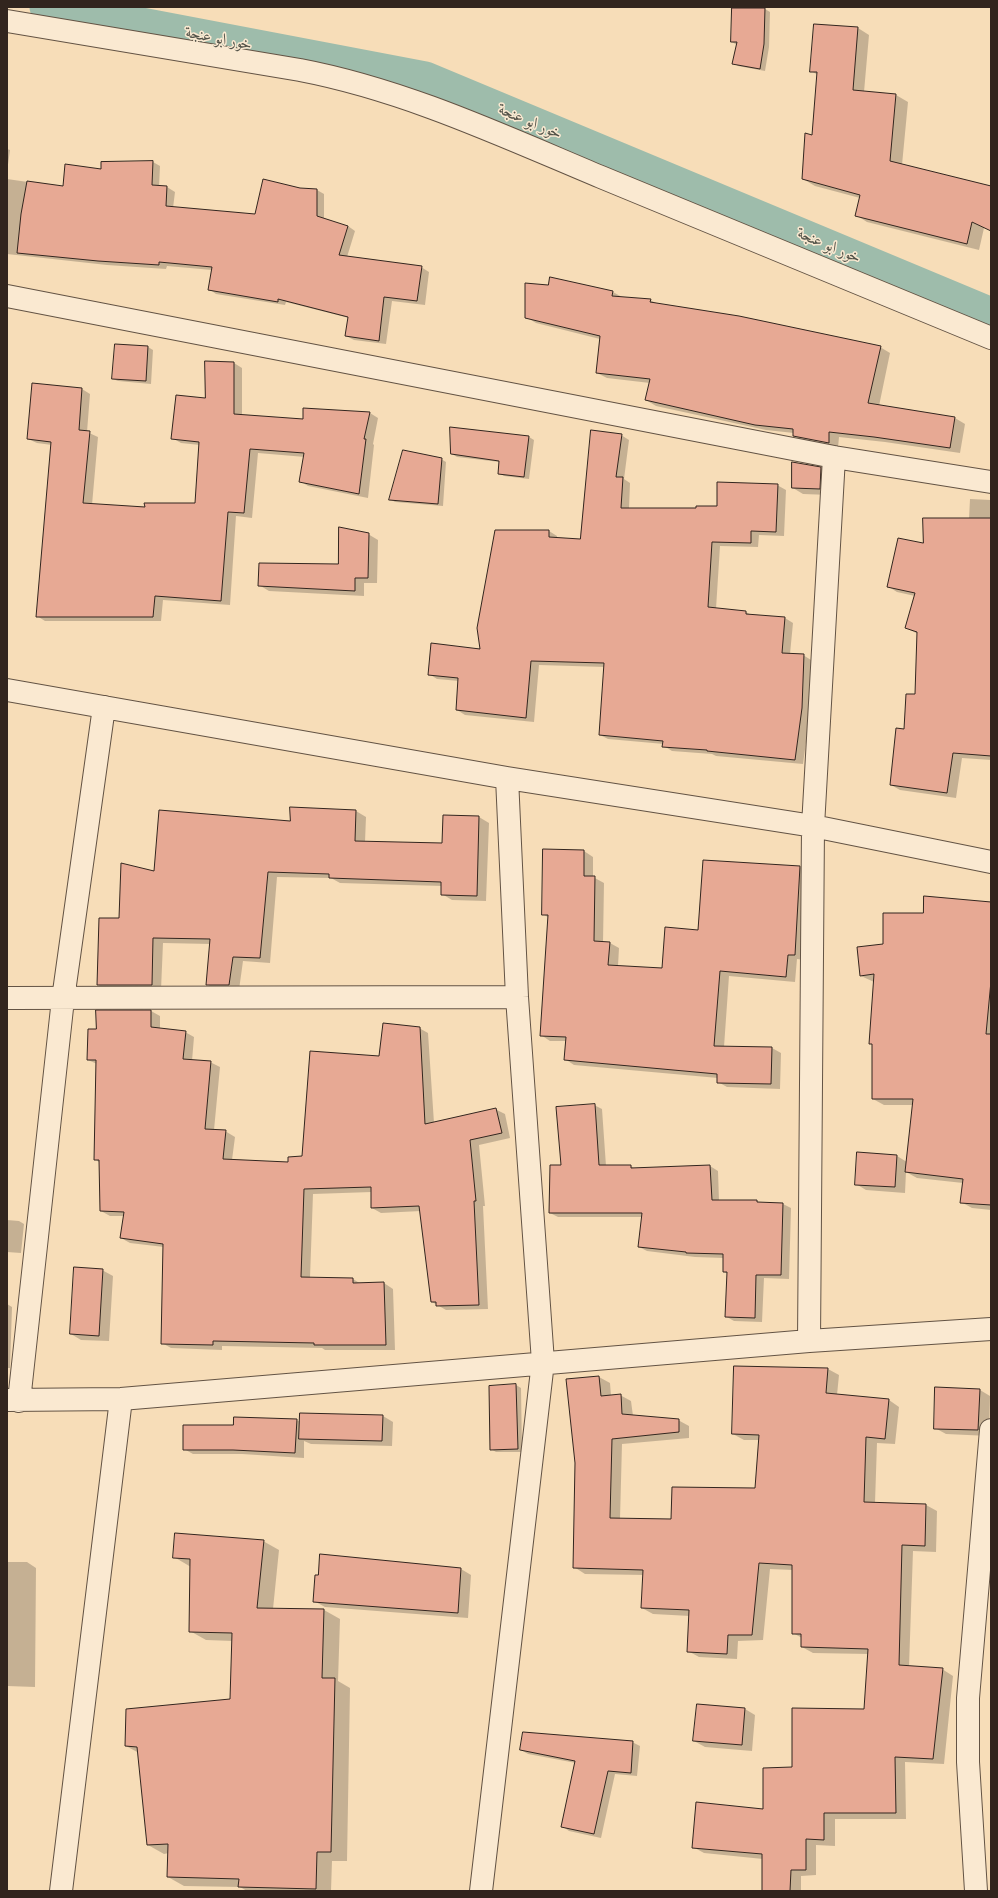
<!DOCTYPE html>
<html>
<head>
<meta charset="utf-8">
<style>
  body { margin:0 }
  #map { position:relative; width:998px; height:1898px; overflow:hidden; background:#f7ddb8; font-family:"IM FELL English",serif }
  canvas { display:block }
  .frame { position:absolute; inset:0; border:8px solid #32251e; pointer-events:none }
</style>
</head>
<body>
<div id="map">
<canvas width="998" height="1898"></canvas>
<div class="frame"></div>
</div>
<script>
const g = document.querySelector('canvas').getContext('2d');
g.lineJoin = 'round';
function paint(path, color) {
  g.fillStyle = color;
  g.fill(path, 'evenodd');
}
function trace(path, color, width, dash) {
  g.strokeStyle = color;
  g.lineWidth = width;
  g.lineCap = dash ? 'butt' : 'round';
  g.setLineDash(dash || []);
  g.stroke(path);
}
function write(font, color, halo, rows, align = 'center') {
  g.font = font + ' "IM FELL English",Amiri,serif';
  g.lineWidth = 3;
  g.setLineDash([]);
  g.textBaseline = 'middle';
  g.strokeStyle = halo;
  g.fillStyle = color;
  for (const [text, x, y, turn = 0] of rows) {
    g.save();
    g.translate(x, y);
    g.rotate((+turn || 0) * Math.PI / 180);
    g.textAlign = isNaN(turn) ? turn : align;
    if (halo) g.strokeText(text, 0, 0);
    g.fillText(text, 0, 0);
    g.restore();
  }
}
const shadow = new Path2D(`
  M 733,9 L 765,9 L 770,12 L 769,47 L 765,71 L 738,66 L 734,63 L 737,45 L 732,42 Z
  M 814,25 L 858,28 L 869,35 L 864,92 L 896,95 L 908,102 L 902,165 L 991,187 L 991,231 L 984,228 L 979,250 L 867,222 L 856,215 L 860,198 L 815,186 L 803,179 L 813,136 L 818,75 L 811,71 Z
  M 7,149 L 10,150 L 7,172 Z
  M 153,162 L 160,166 L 159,187 L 167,187 L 175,192 L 173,208 L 256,215 L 300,189 L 317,190 L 324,194 L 324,220 L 348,226 L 355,231 L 347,257 L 421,267 L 429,272 L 425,305 L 392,301 L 386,344 L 354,340 L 346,336 L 349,318 L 286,302 L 285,305 L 216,294 L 209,289 L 212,270 L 167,266 L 166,269 L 107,265 L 7,254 L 7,179 L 63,187 L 102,170 Z
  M 550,278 L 613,292 L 622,297 L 650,300 L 658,304 L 880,347 L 890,353 L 879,406 L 955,418 L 965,424 L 960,453 L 885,442 L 839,437 L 838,448 L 804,442 L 794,436 L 794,433 L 766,430 L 656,406 L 646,400 L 650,383 L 607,378 L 597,373 L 600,339 L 536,323 L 526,317 L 549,286 Z
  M 116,345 L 148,347 L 153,350 L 151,384 L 118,381 L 113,379 Z
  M 234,363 L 242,368 L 242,415 L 304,420 L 304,409 L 370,413 L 378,418 L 373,444 L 374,445 L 368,498 L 308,486 L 300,481 L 305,457 L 258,453 L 252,518 L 236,516 L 230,605 L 163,600 L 161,621 L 45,621 L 37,616 L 52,445 L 37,443 L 28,439 L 82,389 L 90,394 L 87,432 L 98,437 L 92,505 L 146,508 L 196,504 L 200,445 L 181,443 L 172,438 Z
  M 451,428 L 529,437 L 534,440 L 529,479 L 504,476 L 499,473 L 500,462 L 457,457 L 452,454 Z
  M 621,435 L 629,440 L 624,479 L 630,483 L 629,509 L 697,509 L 718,507 L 777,485 L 786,490 L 784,536 L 759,535 L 758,547 L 720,546 L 716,609 L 746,612 L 751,615 L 785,618 L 793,623 L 790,654 L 803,655 L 811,660 L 810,713 L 803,764 L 716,756 L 712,754 L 672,751 L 664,746 L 664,744 L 608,739 L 600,735 L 605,667 L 539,665 L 534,722 L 465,715 L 457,710 L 459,681 L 437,679 L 429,674 L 481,650 L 549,531 L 557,536 L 557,539 L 581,540 Z
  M 441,459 L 446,462 L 443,506 L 395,502 L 390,499 Z
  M 821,468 L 831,474 L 830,495 L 803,494 L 793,488 Z
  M 970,499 L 991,500 L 991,760 L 962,758 L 956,798 L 900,790 L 891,785 L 904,730 L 916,695 L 918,634 L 906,628 L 915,596 L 897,592 L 889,587 L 924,544 L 969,519 Z
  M 368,534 L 378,540 L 377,583 L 364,583 L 364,596 L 269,591 L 259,585 L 339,566 Z
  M 291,808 L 356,811 L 366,817 L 365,842 L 443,844 L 444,816 L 479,817 L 489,823 L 486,901 L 452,900 L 442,894 L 442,886 L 340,883 L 331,878 L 277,877 L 270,963 L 243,961 L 239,990 L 217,990 L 208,985 L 211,944 L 163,943 L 161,990 L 108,990 L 98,985 L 120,920 L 154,872 L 291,823 Z
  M 544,850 L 584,851 L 593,857 L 593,877 L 604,883 L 603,943 L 610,943 L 619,948 L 618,966 L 663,969 L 699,931 L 800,867 L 809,872 L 804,960 L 797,959 L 795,982 L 729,976 L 724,1047 L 772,1048 L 781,1053 L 780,1089 L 727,1087 L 718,1082 L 718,1078 L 574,1065 L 565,1059 L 567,1041 L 550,1041 L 541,1035 L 549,918 L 543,914 Z
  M 991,903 L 991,1210 L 972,1208 L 961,1202 L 963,1183 L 917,1178 L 906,1172 L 905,1193 L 866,1190 L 856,1184 L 897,1156 L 907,1162 L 914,1105 L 884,1105 L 873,1099 L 873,1045 L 870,1043 L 874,982 L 861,976 L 884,944 L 924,914 Z
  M 97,1011 L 151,1011 L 160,1016 L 160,1029 L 185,1032 L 194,1037 L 192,1061 L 210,1062 L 220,1067 L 214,1130 L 225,1131 L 235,1137 L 232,1160 L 289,1163 L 303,1157 L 380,1057 L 419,1028 L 428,1033 L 434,1123 L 495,1109 L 505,1114 L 510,1138 L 479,1145 L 485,1206 L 483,1206 L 488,1309 L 446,1310 L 432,1302 L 421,1211 L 381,1213 L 372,1208 L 372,1192 L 313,1194 L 310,1278 L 353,1279 L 361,1284 L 384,1283 L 393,1289 L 395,1350 L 325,1350 L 322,1348 L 222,1346 L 222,1350 L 171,1348 L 162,1343 L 164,1247 L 130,1243 L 121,1238 L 125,1216 L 110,1216 L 101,1211 L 100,1163 L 95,1159 L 97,1064 L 88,1060 L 97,1030 Z
  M 594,1105 L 602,1109 L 606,1166 L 631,1166 L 635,1169 L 710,1166 L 718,1171 L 719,1201 L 757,1201 L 760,1203 L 783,1204 L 791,1208 L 789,1279 L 764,1278 L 762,1322 L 734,1321 L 727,1317 L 728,1274 L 724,1272 L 724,1258 L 695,1257 L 647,1251 L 639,1247 L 643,1217 L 558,1217 L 550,1213 L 562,1166 Z
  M 7,1220 L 19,1221 L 24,1224 L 21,1253 L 7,1252 Z
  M 102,1270 L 113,1276 L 109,1341 L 81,1340 L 71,1334 Z
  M 7,1304 L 12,1307 L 10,1368 L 7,1368 Z
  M 735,1367 L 828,1369 L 839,1375 L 837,1395 L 889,1400 L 899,1407 L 895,1444 L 877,1443 L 875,1503 L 926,1505 L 937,1511 L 936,1552 L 913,1551 L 909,1667 L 942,1669 L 953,1676 L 944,1764 L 905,1762 L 906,1819 L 835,1819 L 835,1846 L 816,1845 L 816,1875 L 801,1876 L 801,1891 L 763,1891 L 763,1859 L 704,1853 L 693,1847 L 764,1810 L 793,1768 L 865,1710 L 869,1654 L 813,1653 L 802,1647 L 802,1638 L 793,1633 L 793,1570 L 770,1569 L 763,1640 L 738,1641 L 737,1659 L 699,1657 L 688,1651 L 690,1616 L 653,1614 L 642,1608 L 644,1575 L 585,1574 L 574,1567 L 599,1377 L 610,1383 L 611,1396 L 620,1395 L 631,1401 L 633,1416 L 678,1420 L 689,1426 L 689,1438 L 622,1444 L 620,1519 L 672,1520 L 756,1489 L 760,1440 L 744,1440 L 733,1434 Z
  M 516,1385 L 521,1388 L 522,1452 L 496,1452 L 491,1449 Z
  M 980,1390 L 990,1396 L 989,1436 L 946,1434 L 935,1428 Z
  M 383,1416 L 393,1422 L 392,1446 L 311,1444 L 304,1441 L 304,1458 L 242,1454 L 193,1454 L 184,1449 L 234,1426 L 296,1420 L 301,1422 Z
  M 263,1541 L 279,1550 L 273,1609 L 324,1610 L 340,1619 L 338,1681 L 350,1688 L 347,1861 L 332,1861 L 331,1891 L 247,1891 L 240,1887 L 184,1886 L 168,1877 L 169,1853 L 164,1854 L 148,1845 L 139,1753 L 126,1746 L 231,1700 L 233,1641 L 206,1640 L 190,1631 L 191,1567 L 174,1557 Z
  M 7,1562 L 27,1562 L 36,1568 L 35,1687 L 7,1686 Z
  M 461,1569 L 471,1575 L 468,1618 L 325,1607 L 314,1601 Z
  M 745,1709 L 755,1715 L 752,1751 L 705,1747 L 694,1741 Z
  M 632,1742 L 640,1746 L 637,1776 L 615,1774 L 601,1838 L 569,1831 L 562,1826 L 576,1763 L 528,1754 L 521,1750 Z`);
const canal = new Path2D(`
  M 47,7 L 425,79 L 991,315`);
const building = new Path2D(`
  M 732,8 L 765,8 L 764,44 L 760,69 L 732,64 L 737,42 L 731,42 Z
  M 814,24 L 858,27 L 853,90 L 896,94 L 890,161 L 991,186 L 991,231 L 972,222 L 967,244 L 855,216 L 860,195 L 802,179 L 805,133 L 812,135 L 817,72 L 810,72 Z
  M 153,161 L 152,185 L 167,186 L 166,206 L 255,214 L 263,179 L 300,188 L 317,189 L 317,216 L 348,226 L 339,255 L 422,266 L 417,301 L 384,297 L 379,341 L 345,336 L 348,317 L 278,299 L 278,302 L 208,290 L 212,267 L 159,262 L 159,265 L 98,261 L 17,253 L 21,214 L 27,181 L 63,186 L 65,164 L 101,169 L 101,162 Z
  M 550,277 L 613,291 L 612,296 L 651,299 L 650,302 L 739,316 L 881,346 L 868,403 L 955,417 L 950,448 L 874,437 L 829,432 L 829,443 L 793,436 L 793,429 L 755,425 L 645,400 L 650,379 L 596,373 L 600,336 L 525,318 L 525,283 L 548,285 Z
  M 115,344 L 148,346 L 146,381 L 112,379 Z
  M 205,361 L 234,362 L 234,414 L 303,419 L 303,408 L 370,412 L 364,439 L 366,439 L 359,494 L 299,482 L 304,453 L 250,449 L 244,513 L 228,512 L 221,601 L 155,596 L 153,617 L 36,617 L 51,442 L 27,439 L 32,383 L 82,388 L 79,430 L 90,431 L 83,503 L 145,507 L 144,503 L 195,503 L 199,442 L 171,439 L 176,395 L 205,398 Z
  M 450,427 L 529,436 L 524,477 L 498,474 L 499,461 L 451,454 Z
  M 591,430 L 622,434 L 616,477 L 623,477 L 621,508 L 696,508 L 696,506 L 717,506 L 717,482 L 778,484 L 776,532 L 751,531 L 751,543 L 712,542 L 708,607 L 746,611 L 746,614 L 785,617 L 782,653 L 804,654 L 802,708 L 795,760 L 707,751 L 707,750 L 662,747 L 663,741 L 599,735 L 604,663 L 531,661 L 526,718 L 456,710 L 458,678 L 428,675 L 431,643 L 480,649 L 477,628 L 495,530 L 549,530 L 549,537 L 580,539 Z
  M 403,450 L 442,458 L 438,504 L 389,500 Z
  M 792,462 L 821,467 L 820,489 L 792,488 Z
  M 923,518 L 991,518 L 991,756 L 953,753 L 947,793 L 890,785 L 896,728 L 904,729 L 906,694 L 915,694 L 917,632 L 905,628 L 915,593 L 887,587 L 898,538 L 923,543 Z
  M 339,527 L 369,533 L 368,578 L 355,578 L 355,591 L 258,586 L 259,563 L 338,564 Z
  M 290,807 L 356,810 L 355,841 L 442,843 L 443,815 L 479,816 L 477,896 L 441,895 L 441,882 L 329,878 L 329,874 L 268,872 L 260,958 L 233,957 L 229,985 L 206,985 L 210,939 L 153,938 L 152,985 L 97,985 L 99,918 L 119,918 L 121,863 L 154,871 L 159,810 L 290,821 Z
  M 543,849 L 584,850 L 584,876 L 595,876 L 594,941 L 610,942 L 608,965 L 662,968 L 665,927 L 698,930 L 703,860 L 800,866 L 795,955 L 788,955 L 786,977 L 720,971 L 714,1046 L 772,1047 L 771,1084 L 717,1083 L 717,1074 L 564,1060 L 566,1037 L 540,1036 L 548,915 L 542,915 Z
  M 924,896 L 991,902 L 991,981 L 986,1034 L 991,1034 L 991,1205 L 960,1203 L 963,1179 L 905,1172 L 913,1099 L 872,1099 L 872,1044 L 869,1044 L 874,974 L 860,976 L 857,947 L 883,944 L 883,913 L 923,913 Z
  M 96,1010 L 151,1010 L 151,1027 L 186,1031 L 183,1059 L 211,1061 L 205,1129 L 226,1130 L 223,1159 L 288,1162 L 288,1157 L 302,1156 L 310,1051 L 379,1056 L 383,1023 L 420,1027 L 425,1124 L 496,1108 L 502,1133 L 470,1140 L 476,1201 L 474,1201 L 479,1305 L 436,1306 L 436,1302 L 431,1302 L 419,1206 L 371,1208 L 371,1187 L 304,1189 L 301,1277 L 353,1278 L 353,1283 L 384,1282 L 386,1345 L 314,1345 L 314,1343 L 213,1341 L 213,1345 L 161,1344 L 163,1244 L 120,1238 L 124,1212 L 100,1211 L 99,1160 L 94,1160 L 96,1060 L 87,1060 L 88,1029 L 96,1029 Z
  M 595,1104 L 599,1165 L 631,1165 L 631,1168 L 710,1165 L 712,1200 L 757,1200 L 757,1202 L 783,1203 L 781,1275 L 756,1275 L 755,1318 L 725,1317 L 727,1272 L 723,1272 L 723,1254 L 686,1253 L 686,1252 L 638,1247 L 642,1213 L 549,1213 L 550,1165 L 561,1165 L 556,1107 Z
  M 857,1152 L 897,1155 L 895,1187 L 855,1185 Z
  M 74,1267 L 103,1269 L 99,1336 L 70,1334 Z
  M 734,1366 L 828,1368 L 826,1393 L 889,1399 L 885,1439 L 866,1437 L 864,1502 L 926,1504 L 925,1546 L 902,1545 L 899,1665 L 943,1668 L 933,1759 L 895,1757 L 896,1813 L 824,1813 L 824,1840 L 806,1839 L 806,1870 L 791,1870 L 790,1891 L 762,1891 L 762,1854 L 692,1848 L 696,1802 L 763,1809 L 763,1768 L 792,1767 L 792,1708 L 864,1709 L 868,1649 L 801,1647 L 801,1634 L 792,1634 L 792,1565 L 759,1563 L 752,1635 L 728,1635 L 727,1654 L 687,1652 L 689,1610 L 641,1608 L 643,1570 L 573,1568 L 575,1463 L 566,1379 L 599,1376 L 601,1396 L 621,1394 L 622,1414 L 679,1419 L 679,1432 L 612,1439 L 610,1518 L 671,1519 L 672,1487 L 755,1488 L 759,1435 L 732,1434 Z
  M 516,1384 L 518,1449 L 490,1450 L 489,1386 Z
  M 935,1387 L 980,1389 L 978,1430 L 934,1429 Z
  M 300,1413 L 383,1415 L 382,1441 L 299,1439 Z
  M 234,1417 L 297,1419 L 295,1453 L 233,1450 L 183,1450 L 183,1425 L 233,1425 Z
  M 175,1533 L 264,1540 L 257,1608 L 324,1609 L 322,1678 L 335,1678 L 331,1852 L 317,1852 L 316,1889 L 238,1887 L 239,1879 L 167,1877 L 168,1844 L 147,1845 L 137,1747 L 125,1746 L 126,1709 L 230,1699 L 232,1633 L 189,1632 L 190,1559 L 173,1558 Z
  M 320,1554 L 461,1568 L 458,1613 L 313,1602 L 315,1575 L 318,1575 Z
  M 697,1704 L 745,1708 L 742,1745 L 693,1741 Z
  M 523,1732 L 633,1741 L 631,1773 L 608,1771 L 594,1834 L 561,1827 L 575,1761 L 520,1750 Z`);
const minor = new Path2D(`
  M 7,21 L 300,70 C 405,90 503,136 601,177 C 731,231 861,284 991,338
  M 7,296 L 834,457 L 991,482
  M 7,690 L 507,778 L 813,826 L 991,862
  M 7,998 L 517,997
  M 809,1341 L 813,826 L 834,457
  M 7,1400 L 121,1399 L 809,1341 L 991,1329
  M 19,1401 L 63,999 L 104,707
  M 61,1891 L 121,1399
  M 481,1891 L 543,1362 L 517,997 L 507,778
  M 976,1891 L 968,1762 L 968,1698 L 991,1430`);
const waterNames = [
  ["خور ابو عنجة",219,40,11],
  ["خور ابو عنجة",530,123,23],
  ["خور ابو عنجة",829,247,23]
];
paint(shadow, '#0003');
trace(canal, '#9ebcab', 35);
paint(building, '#e7a994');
trace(building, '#32251e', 1);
trace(minor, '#635344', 24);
trace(minor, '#fae9d1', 22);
write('italic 16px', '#525248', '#fae9d1', waterNames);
</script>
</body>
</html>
